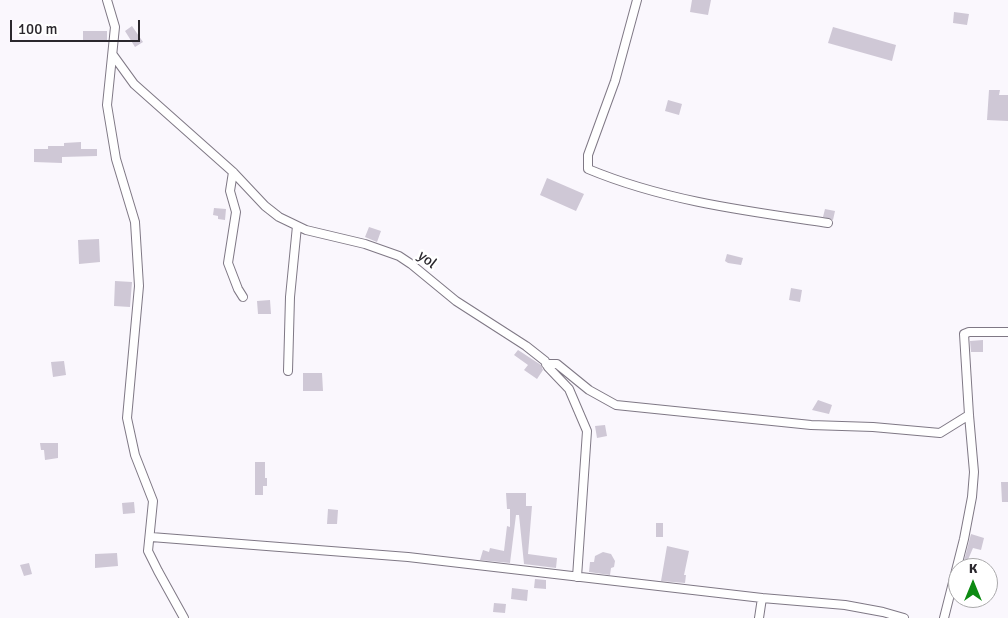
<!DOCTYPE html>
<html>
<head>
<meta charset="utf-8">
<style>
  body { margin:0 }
  #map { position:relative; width:1008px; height:618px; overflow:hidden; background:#faf7fd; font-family:Signika,sans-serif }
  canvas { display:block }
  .north { position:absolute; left:948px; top:558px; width:50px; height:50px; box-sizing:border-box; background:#fff; border:1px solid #aaa9ab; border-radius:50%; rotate:0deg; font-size:14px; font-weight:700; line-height:20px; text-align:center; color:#2a272d }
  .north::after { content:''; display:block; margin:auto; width:18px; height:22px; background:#0d8a12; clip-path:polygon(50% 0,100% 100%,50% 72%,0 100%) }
  .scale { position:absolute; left:10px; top:20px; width:130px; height:22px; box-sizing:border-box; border:2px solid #2a272d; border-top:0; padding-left:6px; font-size:15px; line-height:18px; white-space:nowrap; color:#2a272d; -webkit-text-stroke:4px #fff; paint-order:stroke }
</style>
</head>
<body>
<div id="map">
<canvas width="1008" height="618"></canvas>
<div class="north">K</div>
<div class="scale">100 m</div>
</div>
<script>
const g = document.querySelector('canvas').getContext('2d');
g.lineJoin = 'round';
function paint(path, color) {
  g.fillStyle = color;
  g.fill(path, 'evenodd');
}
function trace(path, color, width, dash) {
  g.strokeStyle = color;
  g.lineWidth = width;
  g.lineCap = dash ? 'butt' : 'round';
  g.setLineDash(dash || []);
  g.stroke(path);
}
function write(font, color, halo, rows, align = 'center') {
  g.font = font + ' Signika,sans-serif';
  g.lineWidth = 5;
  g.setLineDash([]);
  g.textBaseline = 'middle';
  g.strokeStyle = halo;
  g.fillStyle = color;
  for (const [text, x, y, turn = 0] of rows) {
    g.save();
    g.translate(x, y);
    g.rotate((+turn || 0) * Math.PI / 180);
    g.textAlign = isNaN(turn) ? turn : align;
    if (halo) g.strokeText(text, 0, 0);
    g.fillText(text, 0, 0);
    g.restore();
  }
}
const building = new Path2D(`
  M 692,0 L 711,0 L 708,15 L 690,12 Z
  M 954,12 L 969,14 L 967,25 L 953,23 Z
  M 132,26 L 143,42 L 135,47 L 125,31 Z
  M 833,27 L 896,45 L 892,61 L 828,43 Z
  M 83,31 L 107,31 L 107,40 L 83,40 Z
  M 989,90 L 1000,90 L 999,95 L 1008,95 L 1008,121 L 987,120 Z
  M 668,100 L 682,104 L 679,115 L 665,111 Z
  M 81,142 L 81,149 L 97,149 L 97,156 L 62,157 L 62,163 L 34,162 L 34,149 L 48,149 L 48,146 L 64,146 L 64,143 Z
  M 547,178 L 584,194 L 576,211 L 540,195 Z
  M 214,208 L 226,209 L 225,220 L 218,219 L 218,216 L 213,215 Z
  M 825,209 L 835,211 L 833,220 L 823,217 Z
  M 369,227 L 381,231 L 377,242 L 365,237 Z
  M 99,239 L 100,262 L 79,264 L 78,240 Z
  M 727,254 L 743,258 L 741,265 L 728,263 L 725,261 Z
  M 115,281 L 132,282 L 130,307 L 114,306 Z
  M 791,288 L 802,290 L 800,302 L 789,300 Z
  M 270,300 L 271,314 L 258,314 L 257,301 Z
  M 983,340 L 983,352 L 971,352 L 970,341 Z
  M 518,350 L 541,365 L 543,370 L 537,379 L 524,370 L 528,365 L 514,355 Z
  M 64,361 L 66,375 L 53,377 L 51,362 Z
  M 303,373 L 322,373 L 323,391 L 303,391 Z
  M 818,400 L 832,405 L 829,414 L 812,410 Z
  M 605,425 L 607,436 L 597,438 L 595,426 Z
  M 40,443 L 58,443 L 58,458 L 45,460 L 44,450 L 41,450 Z
  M 255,462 L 265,462 L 265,478 L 267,478 L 267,486 L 263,486 L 263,495 L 255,495 Z
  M 1001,482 L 1008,482 L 1008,502 L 1002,502 Z
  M 506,493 L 526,493 L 526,506 L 532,506 L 528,554 L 557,558 L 556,568 L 524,564 L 519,515 L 516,515 L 510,563 L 480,560 L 483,550 L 489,552 L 490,548 L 504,551 L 507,526 L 510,527 L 510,509 L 507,509 Z
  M 134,502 L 135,513 L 123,514 L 122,503 Z
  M 328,509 L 338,510 L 337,524 L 327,524 Z
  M 656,523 L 663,523 L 663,537 L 656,537 Z
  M 971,534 L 984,538 L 981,550 L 973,548 L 967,562 L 964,561 Z
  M 667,546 L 689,551 L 684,575 L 686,575 L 685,583 L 661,581 Z
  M 603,552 L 611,554 L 615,561 L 614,567 L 611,568 L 610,575 L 589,572 L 590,562 L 594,562 L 595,556 Z
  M 117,553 L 118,566 L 95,568 L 95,554 Z
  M 29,563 L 32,574 L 24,576 L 20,565 Z
  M 535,579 L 546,580 L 546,589 L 534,588 Z
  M 512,588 L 528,590 L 527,601 L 511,599 Z
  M 494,603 L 506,604 L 505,613 L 493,612 Z`);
const minor = new Path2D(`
  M 107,0 L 115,27 L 107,105 L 116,159 L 135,222 L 139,286 L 127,418 L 135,455 L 153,501 L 148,551 L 158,571 L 184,618
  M 637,0 L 615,81 L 588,155 L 588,169 C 665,201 746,211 828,223
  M 113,55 L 134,84 L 233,172 L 265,206 L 279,217 L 306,230 L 365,244 L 399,256 L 411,264 L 456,301 L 526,346 L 545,361 L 548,367 L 569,389 L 587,431 L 577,577
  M 233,172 L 230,191 L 236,212 L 228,263 L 238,289 L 243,297
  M 546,364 L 557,364 L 589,390 L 616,405 L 811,425 L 873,427 L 940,433 L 969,415
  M 288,371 L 290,297 L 297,226
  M 151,537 L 408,557 L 762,598 L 845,605 L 883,612 L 904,618
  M 759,618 L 762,598
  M 944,618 L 964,539 L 972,497 L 974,472 L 969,415 L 964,334 L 969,332 L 1008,332`);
const streetNames = [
  ["yol",427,260,38]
];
paint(building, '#cfc8d6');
trace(minor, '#7f7885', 10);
trace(minor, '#fff', 8);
write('15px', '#2a272d', '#fff', streetNames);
</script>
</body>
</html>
